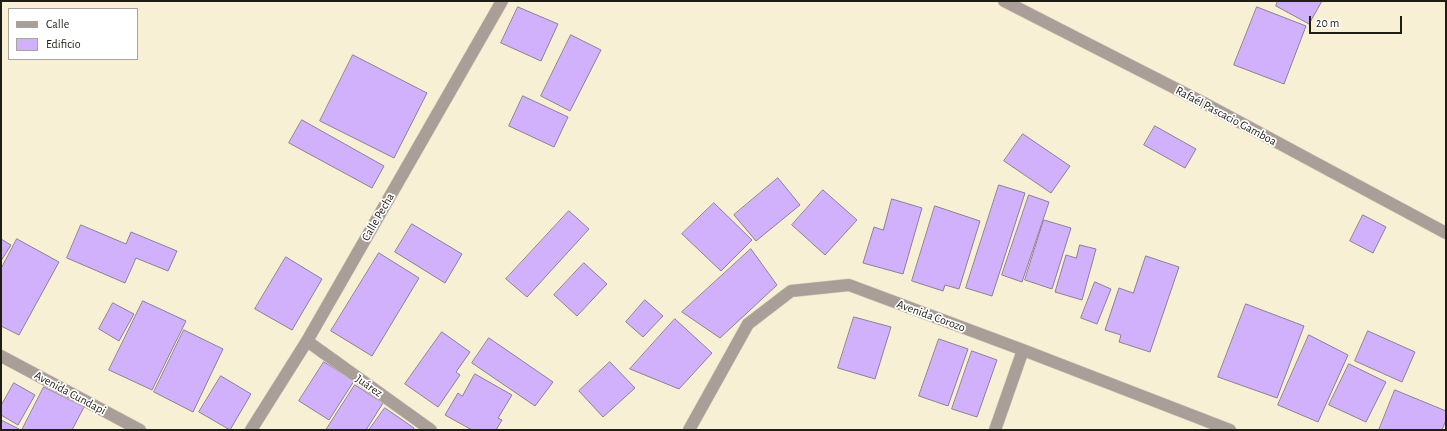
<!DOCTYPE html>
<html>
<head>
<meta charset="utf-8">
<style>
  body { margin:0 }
  #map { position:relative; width:1447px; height:431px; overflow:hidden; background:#f7f0d5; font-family:"Alegreya Sans",sans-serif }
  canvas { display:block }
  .frame { position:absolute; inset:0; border:2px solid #201d14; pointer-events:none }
  .legend { position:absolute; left:8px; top:8px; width:130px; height:52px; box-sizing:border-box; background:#fff; border:1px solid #a6a5a1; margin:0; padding:5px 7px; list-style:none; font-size:12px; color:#201d14 }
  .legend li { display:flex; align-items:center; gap:8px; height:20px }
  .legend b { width:20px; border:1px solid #a6a5a1 }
  .scale { position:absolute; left:1309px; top:16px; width:93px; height:18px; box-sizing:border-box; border:2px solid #201d14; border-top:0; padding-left:5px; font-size:12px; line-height:14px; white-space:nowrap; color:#201d14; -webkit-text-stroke:3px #fff; paint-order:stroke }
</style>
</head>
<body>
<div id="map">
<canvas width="1447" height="431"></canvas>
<div class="frame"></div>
<ul class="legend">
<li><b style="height:5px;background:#aa9f98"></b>Calle</li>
<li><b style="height:11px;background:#d2b1fc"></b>Edificio</li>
</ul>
<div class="scale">20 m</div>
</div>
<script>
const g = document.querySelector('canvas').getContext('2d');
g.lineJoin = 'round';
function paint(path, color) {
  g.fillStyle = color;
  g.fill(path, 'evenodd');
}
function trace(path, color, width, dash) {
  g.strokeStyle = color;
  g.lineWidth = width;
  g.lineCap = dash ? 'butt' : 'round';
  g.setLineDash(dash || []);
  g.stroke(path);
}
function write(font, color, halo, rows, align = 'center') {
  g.font = font + ' "Alegreya Sans",sans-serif';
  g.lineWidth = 3.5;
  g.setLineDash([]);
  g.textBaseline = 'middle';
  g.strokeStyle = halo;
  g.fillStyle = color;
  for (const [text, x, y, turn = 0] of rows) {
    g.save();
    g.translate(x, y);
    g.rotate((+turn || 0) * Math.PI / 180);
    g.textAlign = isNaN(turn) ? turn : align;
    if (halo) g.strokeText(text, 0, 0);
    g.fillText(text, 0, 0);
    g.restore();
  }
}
const building = new Path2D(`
  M 1278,1 L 1322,1 L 1309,24 L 1276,6 Z
  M 518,7 L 558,24 L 541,61 L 501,43 Z
  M 1257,7 L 1306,26 L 1284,84 L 1234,65 Z
  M 571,35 L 601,50 L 570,111 L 541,96 Z
  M 353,55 L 427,93 L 394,158 L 320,121 Z
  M 523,96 L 568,117 L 554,147 L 509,126 Z
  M 302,120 L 384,166 L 372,188 L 289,143 Z
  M 1155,126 L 1196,149 L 1185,168 L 1144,145 Z
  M 1023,134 L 1070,166 L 1051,193 L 1004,161 Z
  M 778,178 L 800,205 L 756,241 L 734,215 Z
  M 999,185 L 1025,193 L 992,296 L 966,288 Z
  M 823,190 L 857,220 L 825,255 L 792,225 Z
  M 1029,195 L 1049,202 L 1022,282 L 1002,275 Z
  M 892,199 L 922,208 L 903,274 L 863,263 L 874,227 L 883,230 Z
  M 714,203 L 752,240 L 721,271 L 682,234 Z
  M 935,206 L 980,221 L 959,289 L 945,285 L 943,291 L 912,281 Z
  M 569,211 L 589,229 L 527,297 L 506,279 Z
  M 1363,215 L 1386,227 L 1373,253 L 1350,241 Z
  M 1044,220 L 1071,228 L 1052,289 L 1025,280 Z
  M 412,224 L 462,254 L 445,283 L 395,252 Z
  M 81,225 L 126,244 L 131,232 L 177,251 L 168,271 L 136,258 L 125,283 L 67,258 Z
  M 1,239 L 11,245 L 1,261 Z
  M 17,239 L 59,262 L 19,335 L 1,326 L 1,269 Z
  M 1080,245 L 1096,249 L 1082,300 L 1055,292 L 1066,255 L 1076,258 Z
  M 751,249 L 777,285 L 720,338 L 682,312 Z
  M 379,253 L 419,278 L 372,356 L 331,331 Z
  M 1146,256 L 1179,267 L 1150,352 L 1119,342 L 1121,335 L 1105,330 L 1119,288 L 1133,293 Z
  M 286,257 L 322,279 L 292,330 L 255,309 Z
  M 584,263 L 607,284 L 577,316 L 554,295 Z
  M 1095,282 L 1111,289 L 1097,324 L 1081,318 Z
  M 645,300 L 663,316 L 643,337 L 626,322 Z
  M 143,301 L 186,321 L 152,390 L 109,370 Z
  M 113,303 L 134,314 L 119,341 L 99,329 Z
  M 1246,304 L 1304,326 L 1277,398 L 1218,377 Z
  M 854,317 L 891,327 L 875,379 L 838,368 Z
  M 675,319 L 712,353 L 679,389 L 630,369 Z
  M 184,330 L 223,349 L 193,412 L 154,392 Z
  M 1368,331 L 1415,352 L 1402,382 L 1355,361 Z
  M 442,332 L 470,352 L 456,372 L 460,375 L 438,407 L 405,384 Z
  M 1309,335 L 1348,355 L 1318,422 L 1278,405 Z
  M 489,338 L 553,382 L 535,406 L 472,363 Z
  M 939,339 L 968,349 L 948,406 L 919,396 Z
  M 972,351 L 997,360 L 977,417 L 952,409 Z
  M 324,362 L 354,381 L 329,420 L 299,401 Z
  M 610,362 L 635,388 L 603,417 L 579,391 Z
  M 1349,364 L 1386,382 L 1366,422 L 1329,405 Z
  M 475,374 L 512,395 L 498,418 L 502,420 L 496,430 L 472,430 L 445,415 L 458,393 L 462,396 Z
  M 221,376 L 251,394 L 230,430 L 199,412 Z
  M 14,383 L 35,395 L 18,425 L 1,415 L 1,406 Z
  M 355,385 L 383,403 L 366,430 L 326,430 Z
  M 44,387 L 84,407 L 72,430 L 22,430 Z
  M 1395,390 L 1446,411 L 1446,420 L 1442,430 L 1379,430 Z
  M 385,408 L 414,428 L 413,430 L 369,430 Z
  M 1,420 L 19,429 L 19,430 L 1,430 Z`);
const minor = new Path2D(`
  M 1004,1 L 1204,103 L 1446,233
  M 307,341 L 431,430
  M 1,356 L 140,430
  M 251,430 L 307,341 L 502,1
  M 689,430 L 748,324 L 791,291 L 849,285 L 1023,350 L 1230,430
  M 995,430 L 1023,350`);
const streetNames = [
  ["Rafaél Pascacio Gamboa",1226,116,28],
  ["Calle Pecha",378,217,-60],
  ["Avenida Corozo",931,316,20],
  ["Juárez",369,386,35],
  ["Avenida Cundapi",70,393,28]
];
paint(building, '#d2b1fc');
trace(building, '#8a8097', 1);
trace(minor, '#d5ceb6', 13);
trace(minor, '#aa9f98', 12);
write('12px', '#201d14', '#fff', streetNames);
</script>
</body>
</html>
